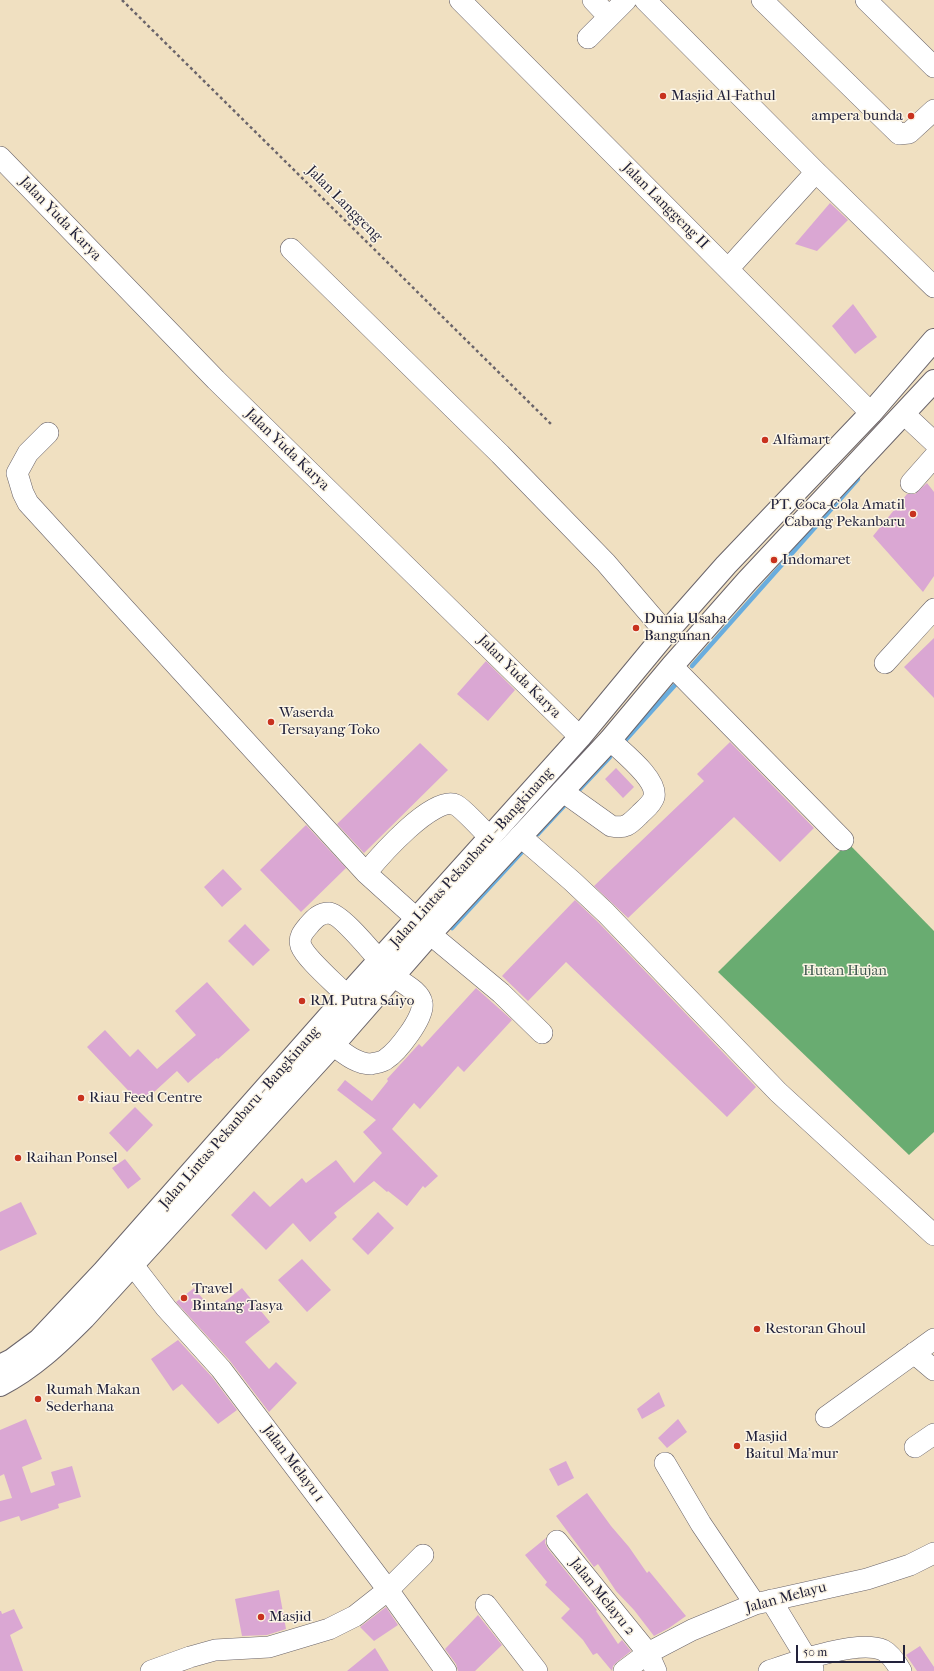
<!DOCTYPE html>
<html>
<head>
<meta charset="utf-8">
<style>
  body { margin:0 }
  #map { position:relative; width:934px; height:1671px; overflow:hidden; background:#f0e0c1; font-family:"IM FELL French Canon",serif }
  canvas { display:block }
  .scale { position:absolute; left:796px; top:1645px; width:109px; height:18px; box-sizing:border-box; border:2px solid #22223b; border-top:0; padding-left:5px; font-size:12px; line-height:14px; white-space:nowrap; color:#22223b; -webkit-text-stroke:3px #fcf5e5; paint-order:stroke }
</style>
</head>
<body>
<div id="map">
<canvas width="934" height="1671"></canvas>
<div class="scale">50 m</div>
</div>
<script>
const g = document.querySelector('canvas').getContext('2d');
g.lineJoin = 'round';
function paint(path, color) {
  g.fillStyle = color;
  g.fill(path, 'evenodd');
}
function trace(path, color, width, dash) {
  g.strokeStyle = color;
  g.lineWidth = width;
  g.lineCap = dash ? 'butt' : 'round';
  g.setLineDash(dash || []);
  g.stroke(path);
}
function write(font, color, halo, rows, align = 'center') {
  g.font = font + ' "IM FELL French Canon",serif';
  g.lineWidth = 3;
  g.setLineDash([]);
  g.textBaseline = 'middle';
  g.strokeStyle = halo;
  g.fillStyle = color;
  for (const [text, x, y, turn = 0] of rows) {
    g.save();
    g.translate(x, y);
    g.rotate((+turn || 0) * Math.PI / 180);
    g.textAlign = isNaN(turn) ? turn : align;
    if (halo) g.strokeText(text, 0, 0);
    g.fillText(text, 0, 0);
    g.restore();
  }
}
const forest = new Path2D(`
  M 848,843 L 934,931 L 934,1132 L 909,1155 L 718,972 Z`);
const stream = new Path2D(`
  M 692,666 L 858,479
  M 623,743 L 676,684
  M 580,789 L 610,757
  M 538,834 L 564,806
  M 452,928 L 522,852`);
const building = new Path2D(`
  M 830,203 L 848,220 L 817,251 L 795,244 Z
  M 853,304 L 877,337 L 855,354 L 832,326 Z
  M 927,483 L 934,492 L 934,576 L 923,592 L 873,536 L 907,494 L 915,494 Z
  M 934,638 L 934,698 L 904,667 Z
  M 486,661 L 515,690 L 488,721 L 457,694 Z
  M 730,742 L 814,828 L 780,862 L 734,817 L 628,918 L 594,886 L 704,781 L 697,774 Z
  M 420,743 L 448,770 L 364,853 L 337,824 Z
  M 616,768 L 634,787 L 623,798 L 605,779 Z
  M 306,825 L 346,868 L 301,912 L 260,870 Z
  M 223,869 L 242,889 L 222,907 L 204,887 Z
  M 575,900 L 598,922 L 756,1087 L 727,1117 L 566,962 L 528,1001 L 502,976 Z
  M 245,924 L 270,950 L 253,966 L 228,941 Z
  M 207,982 L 250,1030 L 218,1059 L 217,1058 L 188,1083 L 177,1071 L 141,1104 L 87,1047 L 105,1030 L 130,1057 L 138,1049 L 157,1069 L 196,1035 L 175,1011 Z
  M 476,988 L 512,1020 L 464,1072 L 458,1066 L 420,1109 L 414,1103 L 392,1129 L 438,1176 L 425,1188 L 423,1186 L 407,1206 L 388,1191 L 387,1192 L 374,1181 L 334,1213 L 337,1217 L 310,1242 L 293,1223 L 266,1250 L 231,1215 L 254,1191 L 270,1207 L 302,1178 L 306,1183 L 336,1160 L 354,1183 L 382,1153 L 363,1132 L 376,1120 L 337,1090 L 345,1080 L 372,1101 L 388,1081 L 387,1079 L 419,1044 L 422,1047 Z
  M 135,1107 L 153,1125 L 127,1152 L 109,1133 Z
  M 125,1159 L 141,1179 L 128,1189 L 112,1168 Z
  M 21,1202 L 37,1234 L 0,1251 L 0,1212 Z
  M 378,1212 L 394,1228 L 368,1255 L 352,1239 Z
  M 302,1259 L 331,1290 L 307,1312 L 278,1280 Z
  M 194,1288 L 213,1311 L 242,1288 L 270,1322 L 245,1342 L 269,1369 L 276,1362 L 297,1383 L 269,1412 L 230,1361 L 176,1302 Z
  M 178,1340 L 212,1377 L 237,1410 L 218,1424 L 182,1384 L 173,1391 L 151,1359 Z
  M 659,1392 L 665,1406 L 642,1419 L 637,1409 Z
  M 26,1419 L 42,1459 L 22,1467 L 31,1493 L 55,1485 L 51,1472 L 72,1466 L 81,1497 L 58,1504 L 59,1508 L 21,1521 L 19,1516 L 0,1522 L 0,1501 L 12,1498 L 4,1474 L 0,1476 L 0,1430 Z
  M 678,1419 L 687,1432 L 667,1448 L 658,1438 Z
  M 566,1461 L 574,1478 L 558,1486 L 549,1469 Z
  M 587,1493 L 611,1526 L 629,1547 L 647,1573 L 649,1571 L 686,1616 L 669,1628 L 654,1636 L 634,1610 L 616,1591 L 598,1564 L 594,1567 L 556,1516 Z
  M 546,1538 L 545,1543 L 548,1549 L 597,1610 L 596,1611 L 618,1644 L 622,1640 L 631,1651 L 617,1662 L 613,1666 L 612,1671 L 597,1653 L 593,1655 L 583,1640 L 561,1618 L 570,1609 L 545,1585 L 547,1582 L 525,1555 Z
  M 279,1590 L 286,1629 L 267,1635 L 242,1636 L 235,1599 Z
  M 386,1607 L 398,1625 L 374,1641 L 360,1627 Z
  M 14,1609 L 23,1628 L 10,1635 L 23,1671 L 0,1671 L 0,1611 L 1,1611 L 2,1614 Z
  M 478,1615 L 502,1645 L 475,1671 L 458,1671 L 456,1664 L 445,1649 Z
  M 920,1646 L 934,1667 L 934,1671 L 917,1671 L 906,1655 Z
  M 375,1648 L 389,1671 L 347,1671 Z`);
const path = new Path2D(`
  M 122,0 L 551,424`);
const minor = new Path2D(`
  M 460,0 L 871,413
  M 593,0 L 609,17
  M 645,0 L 816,172 L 934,287
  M 762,0 L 899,134 L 909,133 L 934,110
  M 866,0 L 934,67
  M 588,38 L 626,0
  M 0,157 L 216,380 L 580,737
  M 291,249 L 500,454 L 606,563 L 666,633
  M 728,269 L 816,172
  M 904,414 L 934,442
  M 48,433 L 28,453 L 17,473 L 23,493 L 28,503 L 366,873
  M 911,483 L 934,457
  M 885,663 L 934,609
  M 672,666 L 843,840
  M 562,791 L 611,826 C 626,829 630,824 640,814 C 645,809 652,804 654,797 C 658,779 622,752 610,740
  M 520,836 L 572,881 L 606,913 L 778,1092 L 934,1235
  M 417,919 L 366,873 C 379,857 434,794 456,805 C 462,808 483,830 489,837
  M 430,934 L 501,993 L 542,1033
  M 347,996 C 337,985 306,959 301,946 C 298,937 304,931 309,925 C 315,918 320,913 329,913 C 341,914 371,951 380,961
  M 333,1045 C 344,1053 356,1064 371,1064 C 375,1063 383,1062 386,1059 C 397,1052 425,1017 422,1003 C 420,991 402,983 393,976
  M 132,1264 L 166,1308 L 221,1369 L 388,1590 L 446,1671
  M 914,1353 L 934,1370
  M 826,1417 L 934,1339
  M 915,1447 L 934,1434
  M 665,1463 L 701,1524 L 755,1604
  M 557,1541 L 648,1653 L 656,1671
  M 771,1600 L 813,1669
  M 486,1605 L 537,1671
  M 151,1671 L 190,1657 L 215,1650 L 269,1647 L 329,1629 L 355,1616 L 388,1590 L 423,1555
  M 624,1671 L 648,1653 L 692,1630 L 755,1604 L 867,1579 L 910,1565 L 934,1553
  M 769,1671 C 795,1662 858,1639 883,1650 C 891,1654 897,1664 901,1671`);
const highway = new Path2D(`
  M 0,1366 L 12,1360 L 39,1340 L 104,1271 L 347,996 L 580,737 L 666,633 L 726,565 L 871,413 L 934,340
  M 0,1385 C 33,1368 58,1344 84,1318 L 333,1045 L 430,934 L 610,740 L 672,666 L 747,581 L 934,381`);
const markers = [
  [663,96,4,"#c8321e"],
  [911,116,4,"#c8321e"],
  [765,440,4,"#c8321e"],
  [913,514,4,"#c8321e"],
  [774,560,4,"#c8321e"],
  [636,628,4,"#c8321e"],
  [271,722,4,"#c8321e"],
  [302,1001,4,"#c8321e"],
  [81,1098,4,"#c8321e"],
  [18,1158,4,"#c8321e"],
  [184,1298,4,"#c8321e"],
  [757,1329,4,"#c8321e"],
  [38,1399,4,"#c8321e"],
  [737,1446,4,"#c8321e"],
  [261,1617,4,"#c8321e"]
];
const poiNames = [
  ["Masjid Al-Fathul",671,96],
  ["ampera bunda",903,116,"right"],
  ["Alfamart",773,440],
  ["PT. Coca-Cola Amatil",905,505,"right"],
  ["Cabang Pekanbaru",905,522,"right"],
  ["Indomaret",782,560],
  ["Dunia Usaha",644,619],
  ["Bangunan",644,636],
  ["Waserda",279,713],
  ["Tersayang Toko",279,730],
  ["RM. Putra Saiyo",310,1001],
  ["Riau Feed Centre",89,1098],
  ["Raihan Ponsel",26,1158],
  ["Travel",192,1289],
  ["Bintang Tasya",192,1306],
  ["Restoran Ghoul",765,1329],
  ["Rumah Makan",46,1390],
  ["Sederhana",46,1407],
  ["Masjid",745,1437],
  ["Baitul Ma'mur",745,1454],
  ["Masjid",269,1617]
];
const streetNames = [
  ["Jalan Langgeng",344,204,45],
  ["Jalan Langgeng II",665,206,45],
  ["Jalan Yuda Karya",60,219,46],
  ["Jalan Yuda Karya",287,450,44],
  ["Jalan Yuda Karya",519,677,45],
  ["Jalan Lintas Pekanbaru - Bangkinang",472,858,-48],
  ["Jalan Lintas Pekanbaru - Bangkinang",240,1118,-49],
  ["Jalan Melayu 1",293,1464,53],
  ["Jalan Melayu 2",602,1597,51],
  ["Jalan Melayu",786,1598,-15]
];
const parkNames = [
  ["Hutan Hujan",845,971]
];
paint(forest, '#69ac71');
trace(stream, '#69adde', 4.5);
paint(building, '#daa7d3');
trace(minor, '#6a646a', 22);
trace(highway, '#6a646a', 24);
trace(path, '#6a646a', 2.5, [3, 3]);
trace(minor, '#fff', 21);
trace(highway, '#fff', 22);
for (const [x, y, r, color] of markers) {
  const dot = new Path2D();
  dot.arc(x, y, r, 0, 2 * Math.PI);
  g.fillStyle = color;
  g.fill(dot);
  trace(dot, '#fcf5e5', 1.5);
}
write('15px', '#22223b', '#fcf5e5', poiNames, 'left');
write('15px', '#22223b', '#fcf5e5', streetNames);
write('15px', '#445c54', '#fcf5e5', parkNames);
</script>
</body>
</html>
